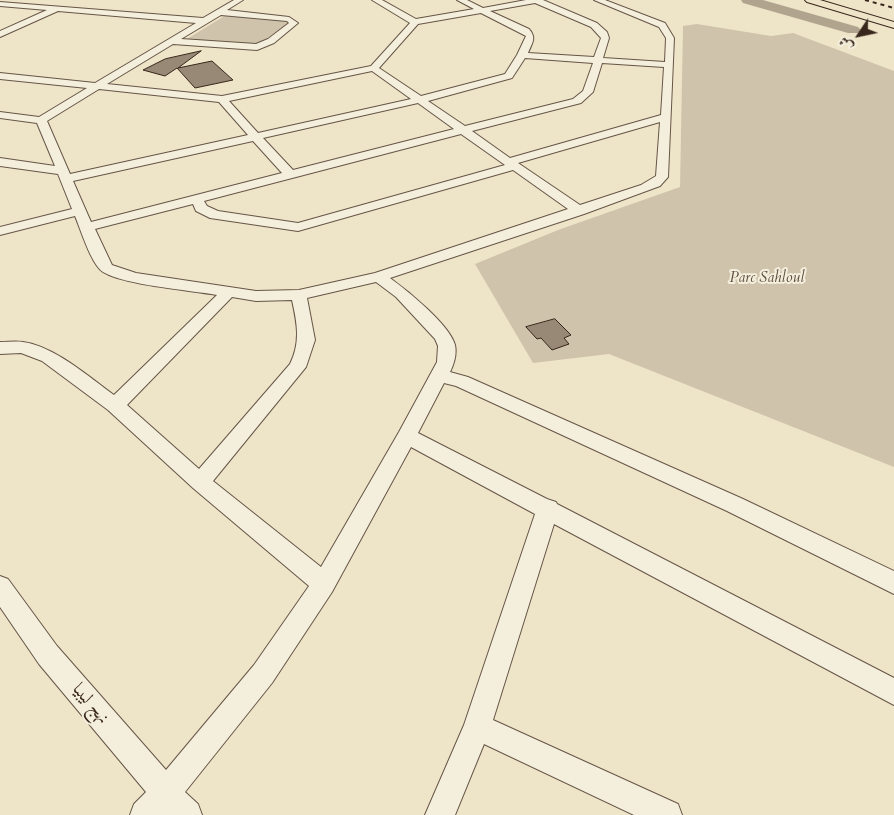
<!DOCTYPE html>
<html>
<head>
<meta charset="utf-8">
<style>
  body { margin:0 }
  #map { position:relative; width:894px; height:815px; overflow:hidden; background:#eee5c9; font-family:Cardo,Amiri,serif }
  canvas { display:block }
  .north { position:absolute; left:834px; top:10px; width:50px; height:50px; -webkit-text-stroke:4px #f4eedc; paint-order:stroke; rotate:236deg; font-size:14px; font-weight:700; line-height:20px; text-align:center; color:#38251b }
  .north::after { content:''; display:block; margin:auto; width:18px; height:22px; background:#38251b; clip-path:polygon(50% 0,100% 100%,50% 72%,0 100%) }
</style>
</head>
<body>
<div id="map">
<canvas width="894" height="815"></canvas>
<div class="north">ش</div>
</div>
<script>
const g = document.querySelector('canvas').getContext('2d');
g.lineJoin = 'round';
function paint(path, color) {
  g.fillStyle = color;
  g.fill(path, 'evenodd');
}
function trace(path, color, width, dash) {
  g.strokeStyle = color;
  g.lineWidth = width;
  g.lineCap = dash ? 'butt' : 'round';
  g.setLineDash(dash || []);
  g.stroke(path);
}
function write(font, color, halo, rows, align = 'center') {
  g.font = font + ' Cardo,Amiri,serif';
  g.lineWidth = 4;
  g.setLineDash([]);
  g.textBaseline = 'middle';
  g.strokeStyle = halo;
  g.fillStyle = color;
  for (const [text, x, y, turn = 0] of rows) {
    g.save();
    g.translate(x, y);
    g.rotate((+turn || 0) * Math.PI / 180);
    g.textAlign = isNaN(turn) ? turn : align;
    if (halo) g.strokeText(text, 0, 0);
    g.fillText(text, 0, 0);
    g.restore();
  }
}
const green = new Path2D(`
  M 226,15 L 285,20 L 288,23 L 263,41 L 256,44 L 187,39 Z
  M 697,24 L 771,36 L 793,33 L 894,71 L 894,467 L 609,354 L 533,363 L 475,264 L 558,230 L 680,187 L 683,26 Z`);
const river = new Path2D(`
  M 741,0 L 763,0 L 858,27 L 861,30 L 858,33 L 848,33 L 743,3 Z`);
const building = new Path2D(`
  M 201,51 L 178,68 L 212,61 L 233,80 L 195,88 L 177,68 L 165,76 L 143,70 L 165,59 Z
  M 555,319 L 571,335 L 564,338 L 569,344 L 552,350 L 541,338 L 537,339 L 526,327 Z`);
const minor = new Path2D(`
  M 234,0 L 243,0 L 227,10 L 289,17 L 298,23 L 274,43 L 257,50 L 173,44 L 107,84 L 222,96 L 371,66 L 410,23 L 372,0 L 382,0 L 416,19 L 474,9 L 457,0 L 467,0 L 483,8 L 526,0 L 543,0 L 597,23 L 607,32 L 609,38 L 603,58 L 665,62 L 666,38 L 659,27 L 594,0 L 605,0 L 665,23 L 674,38 L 668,177 L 660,186 L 584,214 L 390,278 C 408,291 450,325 455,345 C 457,354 454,364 450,372 L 468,377 L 743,499 L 894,571 L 894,594 L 727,511 L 456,386 L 444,383 L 418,433 L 547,499 L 556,502 L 557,504 L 894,678 L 894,705 L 554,524 L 493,720 L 678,804 L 682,815 L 634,815 L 484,744 L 455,815 L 425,815 L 464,725 L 535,514 L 411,447 L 332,592 L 272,683 L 185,792 L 198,804 L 202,815 L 130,815 L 134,804 L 146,792 L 39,664 L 0,607 L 0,576 L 8,579 L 57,646 L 166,770 L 254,665 L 309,586 L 193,488 L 108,410 L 42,361 L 21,353 L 0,354 L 0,342 C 8,342 16,341 23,342 C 54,346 89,377 114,395 L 217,295 C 189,290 124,285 103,272 C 91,264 81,230 75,216 L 0,235 L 0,227 L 72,209 L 58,174 L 0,166 L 0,158 L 55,166 L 37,123 L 0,118 L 0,112 L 39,117 L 87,88 L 0,79 L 0,73 L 95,83 L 196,23 L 58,11 L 0,37 L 0,31 L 47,10 L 0,6 L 0,2 L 203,18 ZM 535,3 L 591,27 L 601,38 L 594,57 L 528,53 C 532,43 537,38 529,29 L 490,11 ZM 481,13 L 526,36 L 517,55 L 505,74 L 421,96 L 379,68 L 418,24 ZM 221,15 L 287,21 L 289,23 L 268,39 L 256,44 L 181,39 ZM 525,58 L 593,63 L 583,91 L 573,99 L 465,126 L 428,101 L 512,78 ZM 602,63 L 664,67 L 661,115 L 510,158 L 472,131 L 581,103 L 593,92 ZM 372,71 L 411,99 L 258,133 L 229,101 ZM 99,89 L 219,102 L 248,135 L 70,174 L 47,121 ZM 418,103 L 454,129 L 293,170 L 263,138 ZM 660,122 L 656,176 L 641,185 L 580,205 L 518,163 ZM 461,134 L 505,165 L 298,223 L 218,211 L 207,206 L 204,201 ZM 253,141 L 282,173 L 91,222 L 73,181 ZM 513,170 L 568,209 L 375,273 L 299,290 L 256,291 L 136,273 L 112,265 L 95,229 L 193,204 L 196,211 L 210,218 L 298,231 ZM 376,282 L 396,297 L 435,339 L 438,346 L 437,362 L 399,432 L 321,567 L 213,481 L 306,367 L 315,340 L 307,298 ZM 232,297 L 256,301 L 292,300 C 297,323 301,342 290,364 L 199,469 L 127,405 Z`);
const major = new Path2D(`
  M 805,0 L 820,0 L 894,22 L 894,28 L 807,2 Z`);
const rail = new Path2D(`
  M 865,0 L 894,8`);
const parkNames = [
  ["Parc Sahloul",767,279]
];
const nearStreetnames = [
  ["نهج ليبيا",90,704,50]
];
paint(green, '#cfc4ab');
paint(river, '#b0a48e');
paint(building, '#978975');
trace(building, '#38251b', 1);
trace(minor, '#665546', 2);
trace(major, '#38251b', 2);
paint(minor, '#f4eedc');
paint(major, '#eee5c9');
trace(rail, '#38251b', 2, [4, 4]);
write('italic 15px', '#5e4d3f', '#f4eedc', parkNames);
write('18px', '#38251b', '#f4eedc', nearStreetnames);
</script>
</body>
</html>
